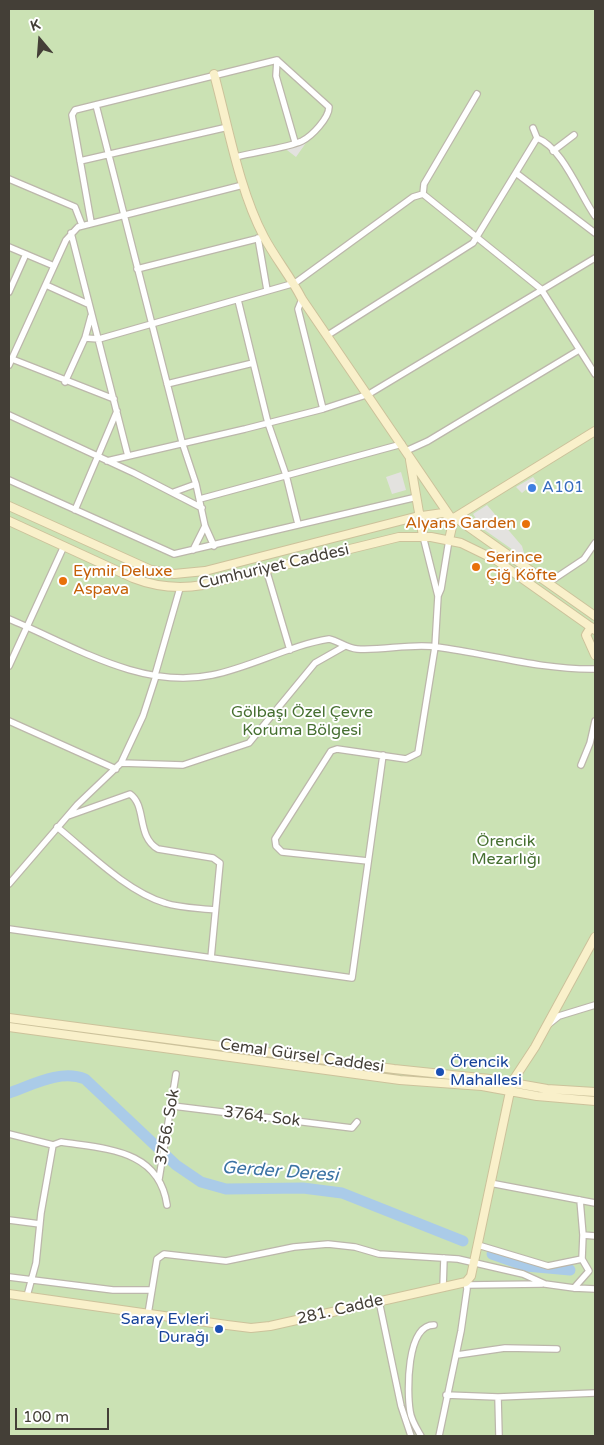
<!DOCTYPE html>
<html>
<head>
<meta charset="utf-8">
<style>
  body { margin:0 }
  #map { position:relative; width:604px; height:1445px; overflow:hidden; background:#f2efe7; font-family:"Varela Round",sans-serif }
  canvas { display:block }
  .frame { position:absolute; inset:0; border:10px solid #443f37; pointer-events:none }
  .north { position:absolute; left:15px; top:15px; width:50px; height:50px; -webkit-text-stroke:4px #fff; paint-order:stroke; rotate:342deg; font-size:14px; font-weight:700; line-height:20px; text-align:center; color:#443f37 }
  .north::after { content:''; display:block; margin:auto; width:18px; height:22px; background:#443f37; clip-path:polygon(50% 0,100% 100%,50% 72%,0 100%) }
  .scale { position:absolute; left:15px; top:1408px; width:94px; height:22px; box-sizing:border-box; border:2px solid #443f37; border-top:0; padding-left:6px; font-size:15px; line-height:18px; white-space:nowrap; color:#443f37; -webkit-text-stroke:4px #fff; paint-order:stroke }
</style>
</head>
<body>
<div id="map">
<canvas width="604" height="1445"></canvas>
<div class="frame"></div>
<div class="north">K</div>
<div class="scale">100 m</div>
</div>
<script>
const g = document.querySelector('canvas').getContext('2d');
g.lineJoin = 'round';
function paint(path, color) {
  g.fillStyle = color;
  g.fill(path, 'evenodd');
}
function trace(path, color, width, dash) {
  g.strokeStyle = color;
  g.lineWidth = width;
  g.lineCap = dash ? 'butt' : 'round';
  g.setLineDash(dash || []);
  g.stroke(path);
}
function write(font, color, halo, rows, align = 'center') {
  g.font = font + ' "Varela Round",sans-serif';
  g.lineWidth = 4;
  g.setLineDash([]);
  g.textBaseline = 'middle';
  g.strokeStyle = halo;
  g.fillStyle = color;
  for (const [text, x, y, turn = 0] of rows) {
    g.save();
    g.translate(x, y);
    g.rotate((+turn || 0) * Math.PI / 180);
    g.textAlign = isNaN(turn) ? turn : align;
    if (halo) g.strokeText(text, 0, 0);
    g.fillText(text, 0, 0);
    g.restore();
  }
}
const green = new Path2D(`
  M 9,9 L 595,9 L 595,1436 L 9,1436 Z`);
const parking = new Path2D(`
  M 308,140 L 296,157 L 283,147 Z
  M 401,472 L 406,490 L 392,494 L 386,477 Z
  M 533,477 L 536,481 L 522,493 L 516,487 Z
  M 487,505 L 522,546 L 524,553 L 523,557 L 476,524 L 477,520 L 473,514 Z`);
const river = new Path2D(`
  M 9,1093 C 32,1085 61,1069 85,1079 L 176,1165 L 201,1182 L 226,1189 L 303,1188 L 342,1193 L 463,1241
  M 492,1254 L 526,1266 L 570,1270`);
const street = new Path2D(`
  M 277,60 L 276,76 L 295,142
  M 477,94 L 424,184 L 423,194 L 541,289 L 595,374
  M 96,105 L 182,442 L 196,484 L 205,526 L 214,546
  M 537,138 C 562,147 580,195 595,216
  M 553,151 L 574,135
  M 80,161 L 228,127
  M 516,173 L 595,233
  M 9,179 L 75,207 L 82,225
  M 91,222 L 72,115 L 75,110 L 277,60 L 329,107 C 329,118 312,136 302,141 C 287,148 254,152 236,157
  M 71,233 L 128,456
  M 258,238 L 267,290
  M 9,247 L 54,266
  M 137,269 L 264,237
  M 46,285 L 88,304
  M 9,292 L 26,254
  M 302,299 L 298,309 L 323,409
  M 238,300 L 268,423 L 286,475 L 298,524
  M 328,335 L 473,243 L 537,138 L 533,128
  M 85,338 L 99,339 L 295,283 L 413,197 L 423,194
  M 12,359 L 114,399
  M 9,365 L 66,240 L 78,227 L 243,185
  M 65,382 L 85,338 L 91,316
  M 167,384 L 253,363
  M 9,415 L 134,473 L 202,508
  M 406,451 L 428,441 L 579,350
  M 107,461 L 245,429 L 323,409 L 369,394 L 595,258
  M 9,480 L 174,554 L 417,497
  M 174,492 L 196,484
  M 200,499 L 402,444
  M 75,510 L 117,411
  M 193,550 L 205,526
  M 266,569 L 290,650
  M 548,583 L 584,559 L 595,543
  M 438,596 L 441,589 L 449,540
  M 9,619 C 72,645 141,690 212,675 C 252,667 290,645 329,639 C 339,641 346,648 357,649 C 383,651 411,643 437,647 C 489,654 542,670 595,669
  M 9,666 L 64,546
  M 155,675 L 180,588
  M 9,721 L 116,769
  M 121,763 L 183,765 L 249,743 L 315,663 L 345,646
  M 581,765 L 590,743 L 595,721
  M 68,816 L 130,794 C 147,806 136,836 158,849 L 213,858 L 220,863 L 211,958
  M 57,827 C 88,852 126,891 165,903 C 180,908 198,908 215,910
  M 368,861 L 282,852 L 276,846 L 275,839 L 331,751 L 337,749 L 406,759 L 418,753 L 435,647 L 438,596 L 423,536
  M 9,884 L 77,805 L 121,763 L 143,716 L 156,676
  M 9,929 L 352,978 L 383,755
  M 549,1024 L 559,1016 L 595,1005
  M 173,1106 L 352,1128 L 357,1122
  M 9,1134 L 53,1145 L 61,1142 C 105,1149 159,1149 167,1205
  M 159,1179 L 176,1074
  M 490,1183 L 595,1203
  M 9,1220 L 40,1224
  M 583,1235 L 595,1236
  M 478,1245 L 548,1266 L 582,1259
  M 9,1277 L 113,1290 L 152,1290
  M 467,1285 L 542,1284
  M 443,1288 L 444,1258
  M 574,1288 L 589,1271 L 582,1259 L 583,1235 L 580,1200
  M 27,1296 L 36,1263 L 41,1213 L 53,1145
  M 379,1301 L 401,1406 L 411,1436
  M 148,1314 L 157,1259 L 164,1254 L 226,1261 L 294,1247 L 328,1244 L 355,1247 L 379,1254 L 458,1259 L 523,1274 L 545,1284 L 574,1288 L 595,1289
  M 457,1355 L 505,1348 L 557,1349
  M 446,1395 L 498,1397 L 595,1393
  M 498,1397 L 499,1436
  M 421,1436 C 417,1429 411,1420 410,1411 C 407,1392 406,1325 434,1325
  M 439,1436 L 461,1331 L 467,1289 L 466,1282`);
const secondary = new Path2D(`
  M 214,74 C 228,125 239,190 264,237 C 275,258 291,277 302,299 L 449,515
  M 410,460 L 423,536
  M 9,506 L 151,570 L 174,574 L 205,571 L 415,517 L 443,513 L 460,521 L 595,616
  M 9,521 L 133,578 C 156,587 179,589 203,585 L 399,537 L 431,537 L 461,543 L 496,560 L 595,630
  M 449,540 L 454,518 L 595,431
  M 591,627 L 586,635 L 595,655
  M 9,1018 L 394,1069 L 490,1079 L 547,1089 L 595,1092
  M 9,1027 L 400,1080 L 482,1086 L 537,1096 L 595,1101
  M 9,1294 L 227,1325 L 251,1328 L 270,1326 L 466,1282 L 471,1276 L 512,1082 L 535,1047 L 595,937`);
const markers = [
  [532,488,5,"#3f7fe0"],
  [526,524,5,"#e8710a"],
  [476,567,5,"#e8710a"],
  [63,581,5,"#e8710a"],
  [440,1072,5,"#1a4fb4"],
  [219,1329,5,"#1a4fb4"]
];
const shopNames = [
  ["A101",542,488]
];
const foodNames = [
  ["Alyans Garden",516,524,"right"],
  ["Serince",486,558],
  ["Çiğ Köfte",486,576],
  ["Eymir Deluxe",73,572],
  ["Aspava",73,590]
];
const streetNames = [
  ["Cumhuriyet Caddesi",274,567,-13],
  ["Cemal Gürsel Caddesi",302,1056,8],
  ["3764. Sok",262,1117,7],
  ["3756. Sok",168,1127,-80],
  ["281. Cadde",340,1310,-13]
];
const parkNames = [
  ["Gölbaşı Özel Çevre",302,713],
  ["Koruma Bölgesi",302,731],
  ["Örencik",506,842],
  ["Mezarlığı",506,860]
];
const transitNames = [
  ["Örencik",450,1063],
  ["Mahallesi",450,1081],
  ["Saray Evleri",209,1320,"right"],
  ["Durağı",209,1338,"right"]
];
const waterNames = [
  ["Gerder Deresi",280,1172,4]
];
paint(green, '#cbe2b4');
paint(parking, '#e3e2df');
trace(river, '#aacbe8', 11);
trace(street, '#bcb7ab', 8);
trace(secondary, '#ccc29b', 10);
trace(street, '#fff', 5.5);
trace(secondary, '#f9f0ca', 8);
for (const [x, y, r, color] of markers) {
  const dot = new Path2D();
  dot.arc(x, y, r, 0, 2 * Math.PI);
  g.fillStyle = color;
  g.fill(dot);
  trace(dot, '#fff', 2);
}
write('16px', '#366cbe', '#fff', shopNames, 'left');
write('16px', '#c56008', '#fff', foodNames, 'left');
write('16px', '#443f37', '#fff', streetNames);
write('16px', '#456f30', '#fff', parkNames);
write('16px', '#164399', '#fff', transitNames, 'left');
write('italic 18px', '#3c73a4', '#fff', waterNames);
</script>
</body>
</html>
